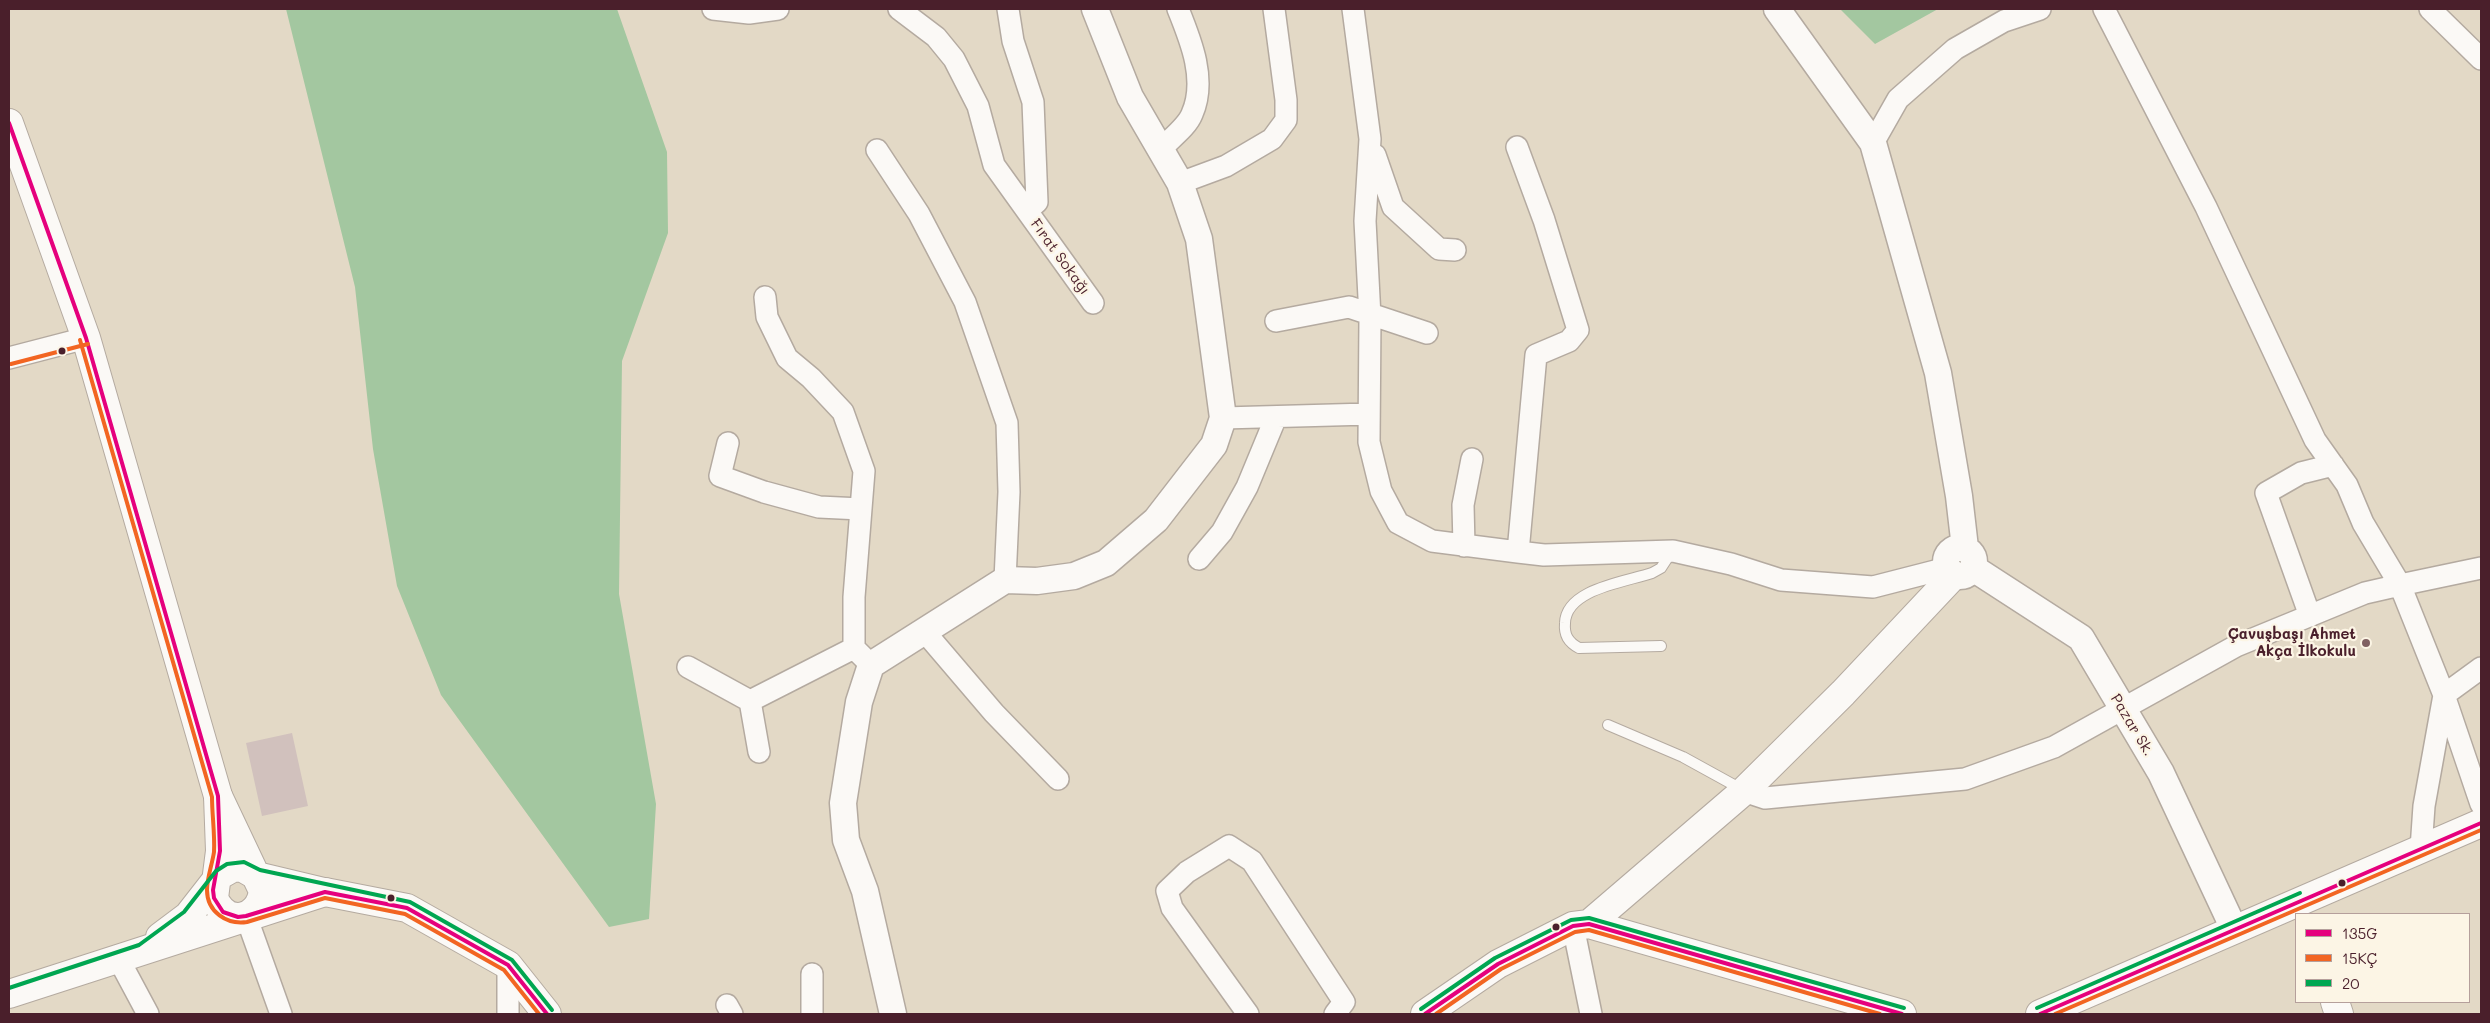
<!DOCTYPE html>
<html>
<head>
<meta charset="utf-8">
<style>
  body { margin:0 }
  #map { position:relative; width:2490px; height:1023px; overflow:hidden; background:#e3d9c6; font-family:Mali,sans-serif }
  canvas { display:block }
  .frame { position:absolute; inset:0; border:10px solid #4a1f2b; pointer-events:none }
  .legend { position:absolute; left:2295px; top:913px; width:175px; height:90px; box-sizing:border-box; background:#fcf5e5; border:1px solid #b59f9b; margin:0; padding:6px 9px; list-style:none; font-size:15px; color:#4a1f2b }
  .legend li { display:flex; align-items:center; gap:10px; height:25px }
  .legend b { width:25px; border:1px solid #b59f9b }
</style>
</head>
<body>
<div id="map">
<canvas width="2490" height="1023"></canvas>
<div class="frame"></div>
<ul class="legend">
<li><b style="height:6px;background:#e5007d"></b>135G</li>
<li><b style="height:6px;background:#f26522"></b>15KÇ</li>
<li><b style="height:6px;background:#00a651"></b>20</li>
</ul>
</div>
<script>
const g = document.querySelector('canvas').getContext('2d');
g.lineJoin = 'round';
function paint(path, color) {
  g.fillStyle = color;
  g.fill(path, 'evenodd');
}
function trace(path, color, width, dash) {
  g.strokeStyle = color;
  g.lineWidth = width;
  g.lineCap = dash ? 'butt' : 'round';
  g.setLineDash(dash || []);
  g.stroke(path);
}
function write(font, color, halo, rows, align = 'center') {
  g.font = font + ' Mali,sans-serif';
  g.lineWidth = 4.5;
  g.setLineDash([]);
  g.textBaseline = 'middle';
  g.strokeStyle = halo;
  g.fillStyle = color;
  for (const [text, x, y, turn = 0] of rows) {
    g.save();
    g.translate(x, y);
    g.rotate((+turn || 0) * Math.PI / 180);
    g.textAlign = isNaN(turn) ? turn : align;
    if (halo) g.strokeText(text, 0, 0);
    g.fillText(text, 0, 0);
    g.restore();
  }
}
const forest = new Path2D(`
  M 286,9 L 617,9 L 667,152 L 668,233 L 622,361 L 619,594 L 656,804 L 649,919 L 609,927 L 441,695 L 397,586 L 373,449 L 355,287 Z
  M 1840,9 L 1938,9 L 1875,44 Z`);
const building = new Path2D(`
  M 292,733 L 308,806 L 262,816 L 246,743 Z`);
const service = new Path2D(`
  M 1661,646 L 1579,648 C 1568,642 1564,635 1565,623 C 1566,589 1625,582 1652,573 L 1661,568 L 1672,551
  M 1608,725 L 1683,757 L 1743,790`);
const minor = new Path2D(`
  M 713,9 L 749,13 L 778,9
  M 899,9 L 936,37 L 954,59 L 978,106 L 994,165 L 1027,211 L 1037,202 L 1033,102 L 1013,41 L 1008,9
  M 1353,9 L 1370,139 L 1365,221 L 1370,317 L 1369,442 L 1381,491 L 1398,523 L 1432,541 L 1518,552 L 1544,555 L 1673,551 L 1731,564 L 1781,580 L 1873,587 L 1947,568
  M 2104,9 L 2206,207 L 2315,440 L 2347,485 L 2363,523 L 2400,585 L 2481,568
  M 2430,9 L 2481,59
  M 1873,143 L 1898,99 L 1955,49 L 2004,21 L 2040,9
  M 1517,147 L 1544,220 L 1578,330 L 1569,341 L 1536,355 L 1518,552
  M 1161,149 C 1170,139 1187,127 1192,114 C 1207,80 1191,41 1178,9
  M 877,150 L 919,214 L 965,302 L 1007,423 L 1009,492 L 1005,580
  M 1375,155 L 1393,207 L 1439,249 L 1455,250
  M 1180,183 L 1226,166 L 1272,139 L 1286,120 L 1286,100 L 1274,9
  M 1027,211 L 1093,303
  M 765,297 L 767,317 L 787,358 L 811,378 L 843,412 L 864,471 L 854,597 L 854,648 L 871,665
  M 1276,321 L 1349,307 L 1427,333
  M 9,358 L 86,338
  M 1223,418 L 1369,414
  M 728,443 L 720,476 L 764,492 L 819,507 L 861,509
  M 1464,546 L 1463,505 L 1472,459
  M 1199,559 L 1222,532 L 1247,487 L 1276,417
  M 2310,616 L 2266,493 L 2301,473 L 2333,465
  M 924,631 L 994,713 L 1058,779
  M 688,667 L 750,701 L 854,648
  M 2481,668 L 2444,695 L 2481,804
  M 750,701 L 759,752
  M 1744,791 L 1765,798 L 1965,779 L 2054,747 L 2236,646 L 2365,593 L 2400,585 L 2444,695 L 2424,806 L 2421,849
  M 246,916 L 281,1014
  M 1573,926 L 1591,1014
  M 118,958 L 148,1014
  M 812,974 L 812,1014
  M 727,1005 L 732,1014
  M 508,1014 L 508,965
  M 1248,1014 L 1172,908 L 1167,891 L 1187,872 L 1229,846 L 1252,861 L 1344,1002 L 1335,1014`);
const tertiary = new Path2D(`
  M 1777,9 L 1873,143 L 1938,373 L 1959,496 L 1965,548
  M1946 562a14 14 0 1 1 28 0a14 14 0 1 1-28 0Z
  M 1973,568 L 2081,638 L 2161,773 L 2234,929
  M 893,1014 L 865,891 L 846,840 L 843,803 L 859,702 L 871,665 L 1005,580 L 1037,581 L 1074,576 L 1106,563 L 1156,520 L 1214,445 L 1223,418 L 1199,239 L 1180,183 L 1130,97 L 1095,9`);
const secondary = new Path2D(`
  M 9,123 L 86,338 L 218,796
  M 325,892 L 407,908 L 508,965 L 547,1014
  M 1589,924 L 1744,791 L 1843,693 L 1954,575
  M 2335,1002 L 2339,1014
  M 1425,1014 L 1498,964 L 1573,926 L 1589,924 L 1902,1014
  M 2040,1014 L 2481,823`);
const primary = new Path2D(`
  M 218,796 L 263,891 C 259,921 226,927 214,898 L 220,851 Z
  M 160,937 L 188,916 L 220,875 L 234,867 L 243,868 L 257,876 L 324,892
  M 9,994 L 325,892`);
const bus1 = new Path2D(`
  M 9,123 L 86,338 L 218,796 L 220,851 L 213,890 L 214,898 L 223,912 L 238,917 L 246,916 L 325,892 L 407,908 L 508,965 L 547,1014
  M 1425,1014 L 1498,964 L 1573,926 L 1589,924 L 1902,1014
  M 2040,1014 L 2481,823`);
const bus2 = new Path2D(`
  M 80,340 L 212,797 C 212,815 215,834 214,852 C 212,865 207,878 207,890 C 207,912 227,925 247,922 L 325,898 L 405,914 L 504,970 L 539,1014
  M 11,364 L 88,344
  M 1436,1014 L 1501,969 L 1575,932 L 1589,930 L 1880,1014
  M 2055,1014 L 2481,830`);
const bus3 = new Path2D(`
  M 9,988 L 139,945 L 184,912 L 216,871 L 227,864 L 244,862 L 260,870 L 410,902 L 512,960 L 552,1010
  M 2037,1008 L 2300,893
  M 1421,1009 L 1495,958 L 1571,920 L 1589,918 L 1904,1008`);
const markers = [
  [62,351,4.5,"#4a1f2b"],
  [2366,643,5,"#806061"],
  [2342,883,4.5,"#4a1f2b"],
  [391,898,4.5,"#4a1f2b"],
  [1556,927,4.5,"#4a1f2b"]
];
const streetNames = [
  ["Fırat Sokağı",1060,257,54],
  ["Pazar Sk.",2132,725,59]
];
const poiNames = [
  ["Çavuşbaşı Ahmet",2356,634],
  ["Akça İlkokulu",2356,651]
];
paint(forest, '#a3c7a0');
paint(building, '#d1c1bd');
trace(service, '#b4aaa0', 12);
trace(minor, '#b4aaa0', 24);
trace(tertiary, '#b4aaa0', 29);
trace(secondary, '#b4aaa0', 30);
trace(primary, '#b4aaa0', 30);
trace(service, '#fbf9f6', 10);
trace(minor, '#fbf9f6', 21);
trace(tertiary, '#fbf9f6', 26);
trace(secondary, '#fbf9f6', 28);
trace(primary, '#fbf9f6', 28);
trace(bus1, '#e5007d', 4);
trace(bus2, '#f26522', 4);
trace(bus3, '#00a651', 4);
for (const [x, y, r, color] of markers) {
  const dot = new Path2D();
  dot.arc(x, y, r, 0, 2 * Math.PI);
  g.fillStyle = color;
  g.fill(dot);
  trace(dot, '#fcf5e5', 2);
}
write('15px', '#4a1f2b', '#fcf5e5', streetNames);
write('bold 15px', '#4a1f2b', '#fcf5e5', poiNames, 'right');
</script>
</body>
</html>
